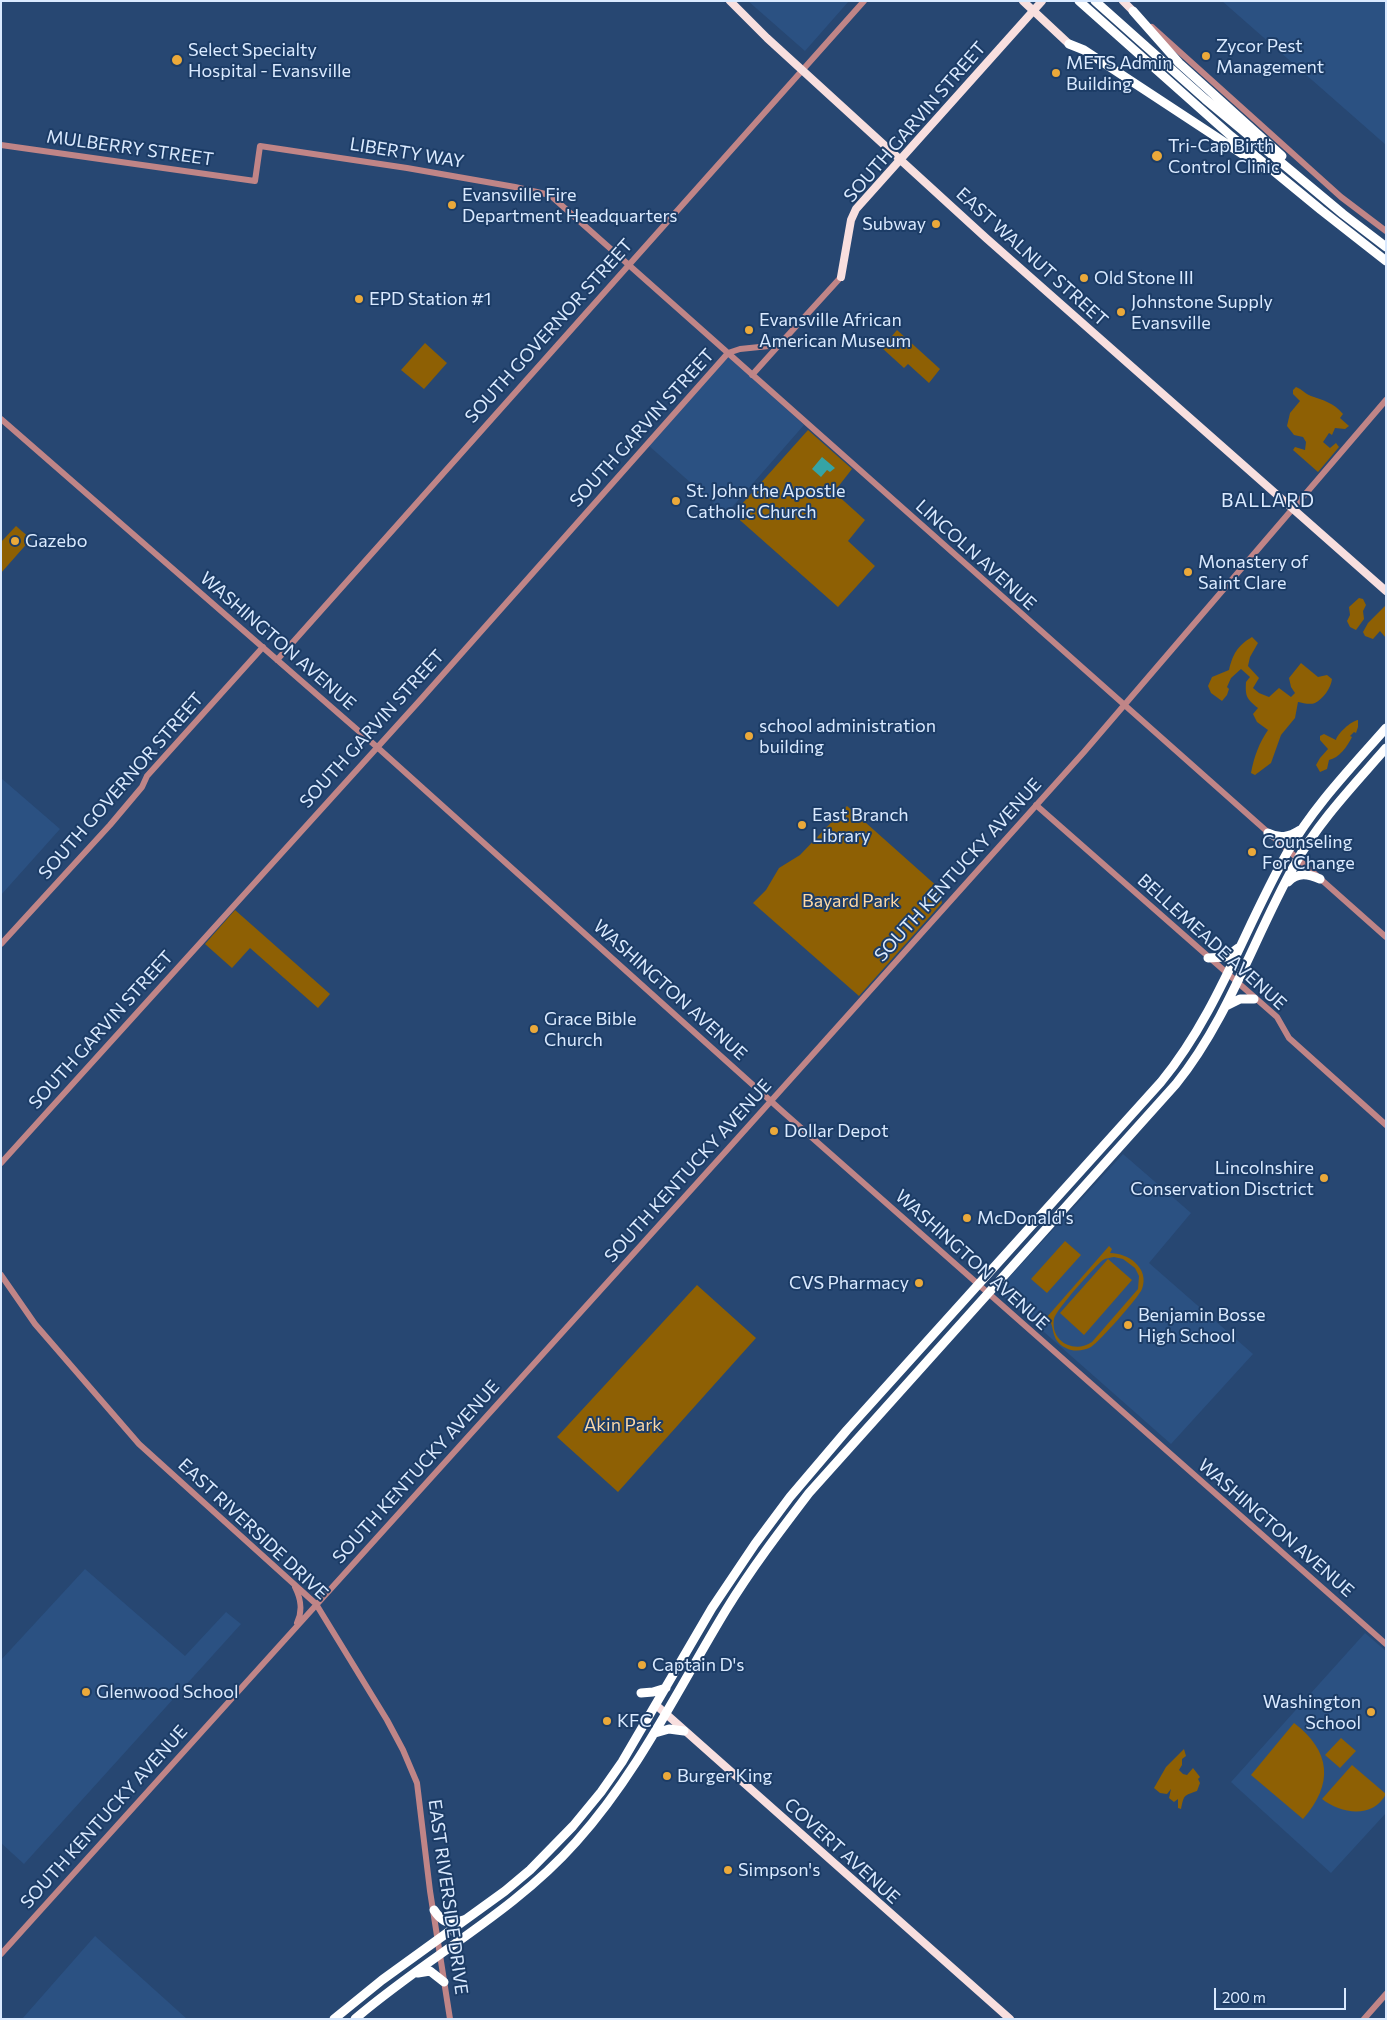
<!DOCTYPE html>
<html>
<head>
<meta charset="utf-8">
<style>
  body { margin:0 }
  #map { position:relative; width:1387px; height:2020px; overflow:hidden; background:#274772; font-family:Commissioner,sans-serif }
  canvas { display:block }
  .frame { position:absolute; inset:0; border:2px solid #daeaff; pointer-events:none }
  .scale { position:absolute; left:1214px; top:1988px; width:132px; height:22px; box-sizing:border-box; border:2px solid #daeaff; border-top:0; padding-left:6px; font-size:15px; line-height:18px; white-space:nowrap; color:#daeaff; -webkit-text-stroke:4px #1c3c66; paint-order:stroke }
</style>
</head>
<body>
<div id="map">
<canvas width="1387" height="2020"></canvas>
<div class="frame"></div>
<div class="scale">200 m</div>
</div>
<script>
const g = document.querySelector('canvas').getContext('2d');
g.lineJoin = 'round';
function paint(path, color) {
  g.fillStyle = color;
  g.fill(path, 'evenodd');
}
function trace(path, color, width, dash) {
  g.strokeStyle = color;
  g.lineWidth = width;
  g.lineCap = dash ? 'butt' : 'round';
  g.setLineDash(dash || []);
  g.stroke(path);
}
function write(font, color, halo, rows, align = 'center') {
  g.font = font + ' Commissioner,sans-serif';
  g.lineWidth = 4;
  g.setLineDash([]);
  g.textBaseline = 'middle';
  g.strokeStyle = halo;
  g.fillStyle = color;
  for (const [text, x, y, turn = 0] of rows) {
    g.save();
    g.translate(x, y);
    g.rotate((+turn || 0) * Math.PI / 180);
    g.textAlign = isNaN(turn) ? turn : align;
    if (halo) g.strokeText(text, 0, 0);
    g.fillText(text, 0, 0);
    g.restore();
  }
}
const built = new Path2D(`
  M 748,1 L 849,1 L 805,51 Z
  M 1222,1 L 1386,1 L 1386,145 Z
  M 728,355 L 804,425 L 726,514 L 648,445 Z
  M 1,778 L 60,829 L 1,895 Z
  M 1123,1154 L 1191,1213 L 1149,1263 L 1253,1354 L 1171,1444 L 1002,1295 L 1003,1284 Z
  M 85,1569 L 185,1656 L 226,1612 L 241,1624 L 24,1864 L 1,1843 L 1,1660 Z
  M 1365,1633 L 1386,1651 L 1386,1813 L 1331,1873 L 1231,1782 Z
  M 95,1936 L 187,2019 L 22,2019 Z`);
const green = new Path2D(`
  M 897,330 L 940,369 L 929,383 L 908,364 L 904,368 L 882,348 Z
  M 425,343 L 447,363 L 424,389 L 401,370 Z
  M 1296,387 C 1302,389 1305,394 1311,396 C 1323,400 1334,403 1343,414 L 1340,418 L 1349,426 L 1345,429 L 1335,428 L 1332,435 L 1329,433 L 1323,442 L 1330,448 L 1336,443 L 1339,447 L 1318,472 L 1293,450 L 1295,447 L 1305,450 L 1306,442 L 1303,437 L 1294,435 L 1287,426 L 1290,413 L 1300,401 L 1293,394 L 1293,390 Z
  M 808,430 L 852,469 L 834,492 L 865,520 L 848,541 L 875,566 L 838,607 L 733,514 Z
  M 16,526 L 31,539 L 1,573 L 1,542 Z
  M 1359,598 L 1363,599 L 1366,605 L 1363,611 L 1364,619 L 1356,630 L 1350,627 L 1347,621 L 1350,615 L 1349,607 Z
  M 1386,605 L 1386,638 L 1380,631 L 1373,639 L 1365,636 L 1363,632 L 1368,623 Z
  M 1252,637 L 1258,643 L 1250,657 L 1248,666 L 1259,678 L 1253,688 L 1259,693 L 1269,697 L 1279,688 L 1291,697 L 1295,693 L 1291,687 L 1289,678 L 1301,663 L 1318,677 L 1327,675 L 1332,679 C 1331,688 1323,699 1315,703 C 1310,705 1303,703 1298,702 L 1295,718 L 1281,735 L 1271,763 L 1255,775 L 1251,773 C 1254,757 1259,743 1268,730 L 1257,722 L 1253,714 L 1258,708 C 1247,699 1245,697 1246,682 L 1250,677 L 1241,669 L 1231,678 L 1227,687 L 1229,689 L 1227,695 L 1222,701 L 1211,693 L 1208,686 L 1212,677 L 1229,670 C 1233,654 1237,646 1252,637 Z
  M 1358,720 L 1358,727 L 1356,733 L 1354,732 L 1350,736 L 1352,737 C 1347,747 1339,758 1329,760 L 1327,769 L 1320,772 L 1316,765 L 1320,758 L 1328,749 L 1320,740 L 1320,736 L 1324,734 L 1336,740 C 1337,734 1351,721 1358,720 Z
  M 847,806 L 939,888 L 942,903 L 859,996 L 753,903 L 766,890 L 779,868 L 800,855 Z
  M 235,910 L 330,994 L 318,1008 L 250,948 L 232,968 L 205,944 Z
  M 1065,1241 L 1081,1255 L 1047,1293 L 1031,1279 Z
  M 1109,1246 L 1112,1249 L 1110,1253 C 1128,1253 1150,1268 1142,1289 C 1139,1297 1099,1342 1091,1347 C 1084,1351 1073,1352 1066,1348 C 1049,1340 1056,1325 1047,1317 ZM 1114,1257 L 1123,1259 L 1135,1268 L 1139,1276 L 1138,1289 L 1092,1342 C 1075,1354 1050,1342 1054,1319 C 1055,1311 1095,1266 1103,1260 C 1106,1258 1110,1258 1114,1257 Z
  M 1108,1259 L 1132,1280 L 1084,1335 L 1060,1313 Z
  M 697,1285 L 756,1338 L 618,1492 L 557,1437 Z
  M 1294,1723 C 1331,1751 1334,1784 1303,1819 L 1251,1775 Z
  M 1341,1738 L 1356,1751 L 1340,1768 L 1325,1755 Z
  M 1184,1749 L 1186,1756 L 1182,1759 L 1182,1765 L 1179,1770 L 1183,1774 L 1187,1775 L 1193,1768 L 1200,1777 L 1198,1779 L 1200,1783 L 1197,1791 C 1184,1796 1184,1794 1181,1809 L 1178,1808 L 1178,1799 L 1174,1802 L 1169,1798 L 1171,1789 L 1167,1794 L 1160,1793 L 1154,1788 L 1166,1767 Z
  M 1352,1765 L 1386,1794 C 1373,1819 1341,1814 1322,1799 Z`);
const water = new Path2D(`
  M 822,457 L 835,468 L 830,472 L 827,470 L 821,477 L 812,469 Z`);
const minor = new Path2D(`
  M 1152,27 L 1341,197 L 1386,231
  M 1,145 L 255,181 L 260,146 L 407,168 L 515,187 L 550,195 L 1386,937
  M 752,375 L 779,345
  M 1,419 L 377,747 L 783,1112 L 1386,1644
  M 277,660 L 864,1
  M 1036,805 L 1277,1017 L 1289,1038 L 1386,1125
  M 1,944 L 110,825 L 142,787 L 147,776 L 263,647
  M 1,1163 L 422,698 L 728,353 L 740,349 L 779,345 L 841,277
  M 1,1275 L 35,1324 L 139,1444 L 316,1604 L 387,1720 L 403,1750 L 417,1783 L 430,1891 L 450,2019
  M 295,1587 C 301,1599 303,1610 297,1623
  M 1,1954 L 727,1150 L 1084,752 L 1386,400
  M 1364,2019 L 1386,1994`);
const major = new Path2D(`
  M 730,1 L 767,38 L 986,238 L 1386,591
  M 1023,1 L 1069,44
  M 1123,1 L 1133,11
  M 841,277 L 851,220 L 856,209 L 1042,1
  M 656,1705 L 1010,2019`);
const highway = new Path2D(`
  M 1079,1 L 1231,136 L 1321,210 L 1386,261
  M 1095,1 L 1205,99 L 1343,214 L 1386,247
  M 1133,11 L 1179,63 L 1282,156
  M 1069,44 L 1084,50 L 1265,169
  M 1268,833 C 1280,839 1289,837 1300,830
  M 1288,882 C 1298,872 1308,874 1320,879
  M 1208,958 L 1226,957 L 1238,948
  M 1226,1006 L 1240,999 L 1254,999
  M 641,1693 L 653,1692 L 666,1688
  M 655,1733 L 669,1729 L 684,1731
  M 434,1910 C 441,1921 450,1926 463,1920
  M 418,1973 L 430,1971 L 444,1982
  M 334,2019 L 382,1980 L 505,1891 L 530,1870 L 573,1826 L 601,1792 L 622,1762 L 712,1608 L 755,1544 L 790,1497 L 847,1430 L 1161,1082 C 1217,1014 1244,929 1287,853 C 1313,807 1351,768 1386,728
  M 355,2019 C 427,1957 513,1913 576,1842 C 638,1773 678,1689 726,1610 C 751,1569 780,1531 809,1493 L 1176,1084 C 1229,1018 1254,937 1295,864 C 1319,821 1354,785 1386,748`);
const markers = [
  [1206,56,5,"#eba93a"],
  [177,60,6,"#eba93a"],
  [1056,73,5,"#eba93a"],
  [1157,156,6,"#eba93a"],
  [452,205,5,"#eba93a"],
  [936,224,5,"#eba93a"],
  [1084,278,5,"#eba93a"],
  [359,299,5,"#eba93a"],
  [1121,312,5,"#eba93a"],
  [749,330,5,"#eba93a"],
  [676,501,5,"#eba93a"],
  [15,541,5,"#eba93a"],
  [1188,572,5,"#eba93a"],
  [749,736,5,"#eba93a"],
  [802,825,5,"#eba93a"],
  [1252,852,5,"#eba93a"],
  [534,1029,5,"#eba93a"],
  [774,1131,5,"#eba93a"],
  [1324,1178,5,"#eba93a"],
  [967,1218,5,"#eba93a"],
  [919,1283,5,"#eba93a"],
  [1128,1325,5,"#eba93a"],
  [642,1665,5,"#eba93a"],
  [86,1692,5,"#eba93a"],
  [1371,1712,5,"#eba93a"],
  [607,1721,5,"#eba93a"],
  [667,1776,5,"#eba93a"],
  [728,1870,5,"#eba93a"]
];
const poiNames = [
  ["Zycor Pest",1216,46],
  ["Management",1216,67],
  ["Select Specialty",188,50],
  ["Hospital - Evansville",188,71],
  ["METS Admin",1066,63],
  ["Building",1066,84],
  ["Tri-Cap Birth",1168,146],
  ["Control Clinic",1168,167],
  ["Evansville Fire",462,195],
  ["Department Headquarters",462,216],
  ["Subway",926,224,"right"],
  ["Old Stone III",1094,278],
  ["EPD Station #1",369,299],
  ["Johnstone Supply",1131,302],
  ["Evansville",1131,323],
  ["Evansville African",759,320],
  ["American Museum",759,341],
  ["St. John the Apostle",686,491],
  ["Catholic Church",686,512],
  ["Gazebo",25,541],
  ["Monastery of",1198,562],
  ["Saint Clare",1198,583],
  ["school administration",759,726],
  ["building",759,747],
  ["East Branch",812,815],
  ["Library",812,836],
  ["Counseling",1262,842],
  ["For Change",1262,863],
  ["Grace Bible",544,1019],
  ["Church",544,1040],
  ["Dollar Depot",784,1131],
  ["Lincolnshire",1314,1168,"right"],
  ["Conservation Disctrict",1314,1189,"right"],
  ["McDonald's",977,1218],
  ["CVS Pharmacy",909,1283,"right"],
  ["Benjamin Bosse",1138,1315],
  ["High School",1138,1336],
  ["Captain D's",652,1665],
  ["Glenwood School",96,1692],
  ["Washington",1361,1702,"right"],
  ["School",1361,1723,"right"],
  ["KFC",617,1721],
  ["Burger King",677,1776],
  ["Simpson's",738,1870]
];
const streetNames = [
  ["SOUTH GARVIN STREET",915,122,-49],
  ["MULBERRY STREET",130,148,8],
  ["LIBERTY WAY",407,153,9],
  ["EAST WALNUT STREET",1032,257,42],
  ["SOUTH GOVERNOR STREET",549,331,-48],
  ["SOUTH GARVIN STREET",642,428,-48],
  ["LINCOLN AVENUE",976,555,42],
  ["WASHINGTON AVENUE",278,641,41],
  ["SOUTH GARVIN STREET",372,729,-48],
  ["SOUTH GOVERNOR STREET",121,786,-49],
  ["SOUTH KENTUCKY AVENUE",958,870,-48],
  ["BELLEMEADE AVENUE",1212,942,42],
  ["WASHINGTON AVENUE",670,990,42],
  ["SOUTH GARVIN STREET",101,1030,-48],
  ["SOUTH KENTUCKY AVENUE",688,1171,-48],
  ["WASHINGTON AVENUE",972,1260,42],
  ["SOUTH KENTUCKY AVENUE",416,1472,-48],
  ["WASHINGTON AVENUE",1276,1528,41],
  ["EAST RIVERSIDE DRIVE",253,1529,43],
  ["SOUTH KENTUCKY AVENUE",104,1817,-48],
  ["COVERT AVENUE",842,1851,42],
  ["EAST RIVERSIDE DRIVE",448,1897,82]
];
const parkNames = [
  ["Bayard Park",851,901],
  ["Akin Park",623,1425]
];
const neighbourhoodNames = [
  ["BALLARD",1268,501]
];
paint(built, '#2b5182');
paint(green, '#8e6004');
paint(water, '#35a4a5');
trace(minor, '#c08587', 6);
trace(major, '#f8dfdf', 8);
trace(highway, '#fff', 9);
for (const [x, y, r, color] of markers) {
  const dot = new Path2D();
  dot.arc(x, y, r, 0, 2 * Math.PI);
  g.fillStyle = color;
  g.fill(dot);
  trace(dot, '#1c3c66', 2);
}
write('18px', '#daeaff', '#1c3c66', poiNames, 'left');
write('18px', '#daeaff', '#1c3c66', streetNames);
write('18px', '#fdd9a6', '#1c3c66', parkNames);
g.letterSpacing = '1px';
write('19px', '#daeaff', '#1c3c66', neighbourhoodNames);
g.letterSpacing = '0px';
</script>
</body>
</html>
